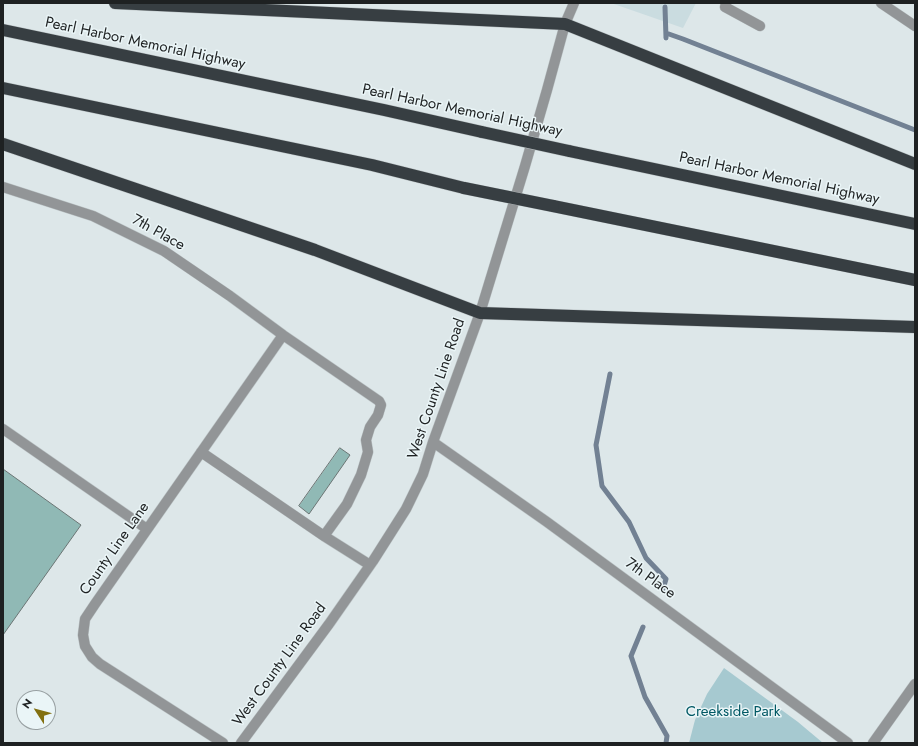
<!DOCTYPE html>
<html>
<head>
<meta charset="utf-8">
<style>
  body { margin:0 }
  #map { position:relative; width:918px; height:746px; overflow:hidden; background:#dde7e9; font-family:Jost,sans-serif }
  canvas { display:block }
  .frame { position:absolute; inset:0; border:4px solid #1e2122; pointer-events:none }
  .north { position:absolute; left:16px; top:690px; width:40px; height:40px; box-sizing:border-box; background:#eaf5f7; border:1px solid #98a0a2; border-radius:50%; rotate:306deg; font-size:11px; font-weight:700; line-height:16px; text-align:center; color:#1e2122 }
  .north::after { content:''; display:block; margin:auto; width:14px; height:18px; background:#827010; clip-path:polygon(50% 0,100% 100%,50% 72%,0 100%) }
</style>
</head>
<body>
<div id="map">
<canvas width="918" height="746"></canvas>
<div class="frame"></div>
<div class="north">N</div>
</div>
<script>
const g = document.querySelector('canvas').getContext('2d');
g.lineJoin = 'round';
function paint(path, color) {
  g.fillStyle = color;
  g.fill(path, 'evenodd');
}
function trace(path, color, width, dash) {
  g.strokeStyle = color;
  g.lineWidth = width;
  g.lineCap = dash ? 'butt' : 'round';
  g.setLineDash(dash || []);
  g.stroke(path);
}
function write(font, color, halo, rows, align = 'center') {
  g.font = font + ' Jost,sans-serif';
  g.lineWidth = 3;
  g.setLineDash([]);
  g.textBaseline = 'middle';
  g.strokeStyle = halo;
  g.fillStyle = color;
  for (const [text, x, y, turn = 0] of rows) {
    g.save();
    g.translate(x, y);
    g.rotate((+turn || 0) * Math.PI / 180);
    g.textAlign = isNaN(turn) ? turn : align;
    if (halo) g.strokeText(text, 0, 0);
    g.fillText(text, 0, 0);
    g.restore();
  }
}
const built = new Path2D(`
  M 611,3 L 696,3 L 683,28 Z`);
const green = new Path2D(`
  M 724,668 L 798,722 L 823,743 L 689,743 L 695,720 L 707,694 Z`);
const stream = new Path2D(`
  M 665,7 L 666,38
  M 666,33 L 683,39 L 915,130
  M 610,374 L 596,445 L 602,486 L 629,522 L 646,558 L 666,579 L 663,589
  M 643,627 L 631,656 L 645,697 L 667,736 L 666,743`);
const building = new Path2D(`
  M 340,448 L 350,455 L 309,514 L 299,506 Z
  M 3,469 L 81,525 L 3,635 Z`);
const minor = new Path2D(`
  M 726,3 L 725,7 L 760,26
  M 881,3 L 915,26
  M 3,187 L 93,216 L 164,251 L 230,296 L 283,335 L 379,401 L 381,405 L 378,415 L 370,427 L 366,440 L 368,452 L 361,475 L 347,504 L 324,536 L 201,452
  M 3,429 L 147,529
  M 433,442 L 547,522 L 848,743
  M 324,536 L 370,565
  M 223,743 L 100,664 L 92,657 L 85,646 L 83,635 L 85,619 L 95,604 L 283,335
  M 241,743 L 329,624 L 373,561 L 406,509 L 423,474 L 433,442 L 480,313 L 525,166 L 547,90 L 565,24 L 574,3
  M 873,743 L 915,684`);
const highway = new Path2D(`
  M 115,3 L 565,24 L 915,164
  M 3,30 L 384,110 L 482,132
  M 3,88 L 372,165 L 464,188
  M 3,144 L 315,250 L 480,313 L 915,327
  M 569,151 L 915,224
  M 553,206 L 915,280`);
const highwayBridge = new Path2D(`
  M 482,132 L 569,151
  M 464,188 L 553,206`);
const streetNames = [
  ["Pearl Harbor Memorial Highway",145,44,12],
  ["Pearl Harbor Memorial Highway",462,111,12],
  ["Pearl Harbor Memorial Highway",779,179,12],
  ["7th Place",158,233,29],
  ["West County Line Road",437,389,-71],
  ["County Line Lane",115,549,-55],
  ["7th Place",650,579,36],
  ["West County Line Road",280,665,-54]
];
const parkNames = [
  ["Creekside Park",733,712]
];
paint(built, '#cadce0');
paint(green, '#a6c9d0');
trace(stream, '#728193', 5);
paint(building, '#90b9b5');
trace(building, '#6b7574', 1);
trace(minor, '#bbc3c5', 11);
trace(highway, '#bbc3c5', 13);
trace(minor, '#929597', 10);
trace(highway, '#373e42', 12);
trace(highwayBridge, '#bbc3c5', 13, []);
trace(highwayBridge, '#373e42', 12);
write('15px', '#1e2122', '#eaf5f7', streetNames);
write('15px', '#005864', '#eaf5f7', parkNames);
</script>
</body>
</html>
